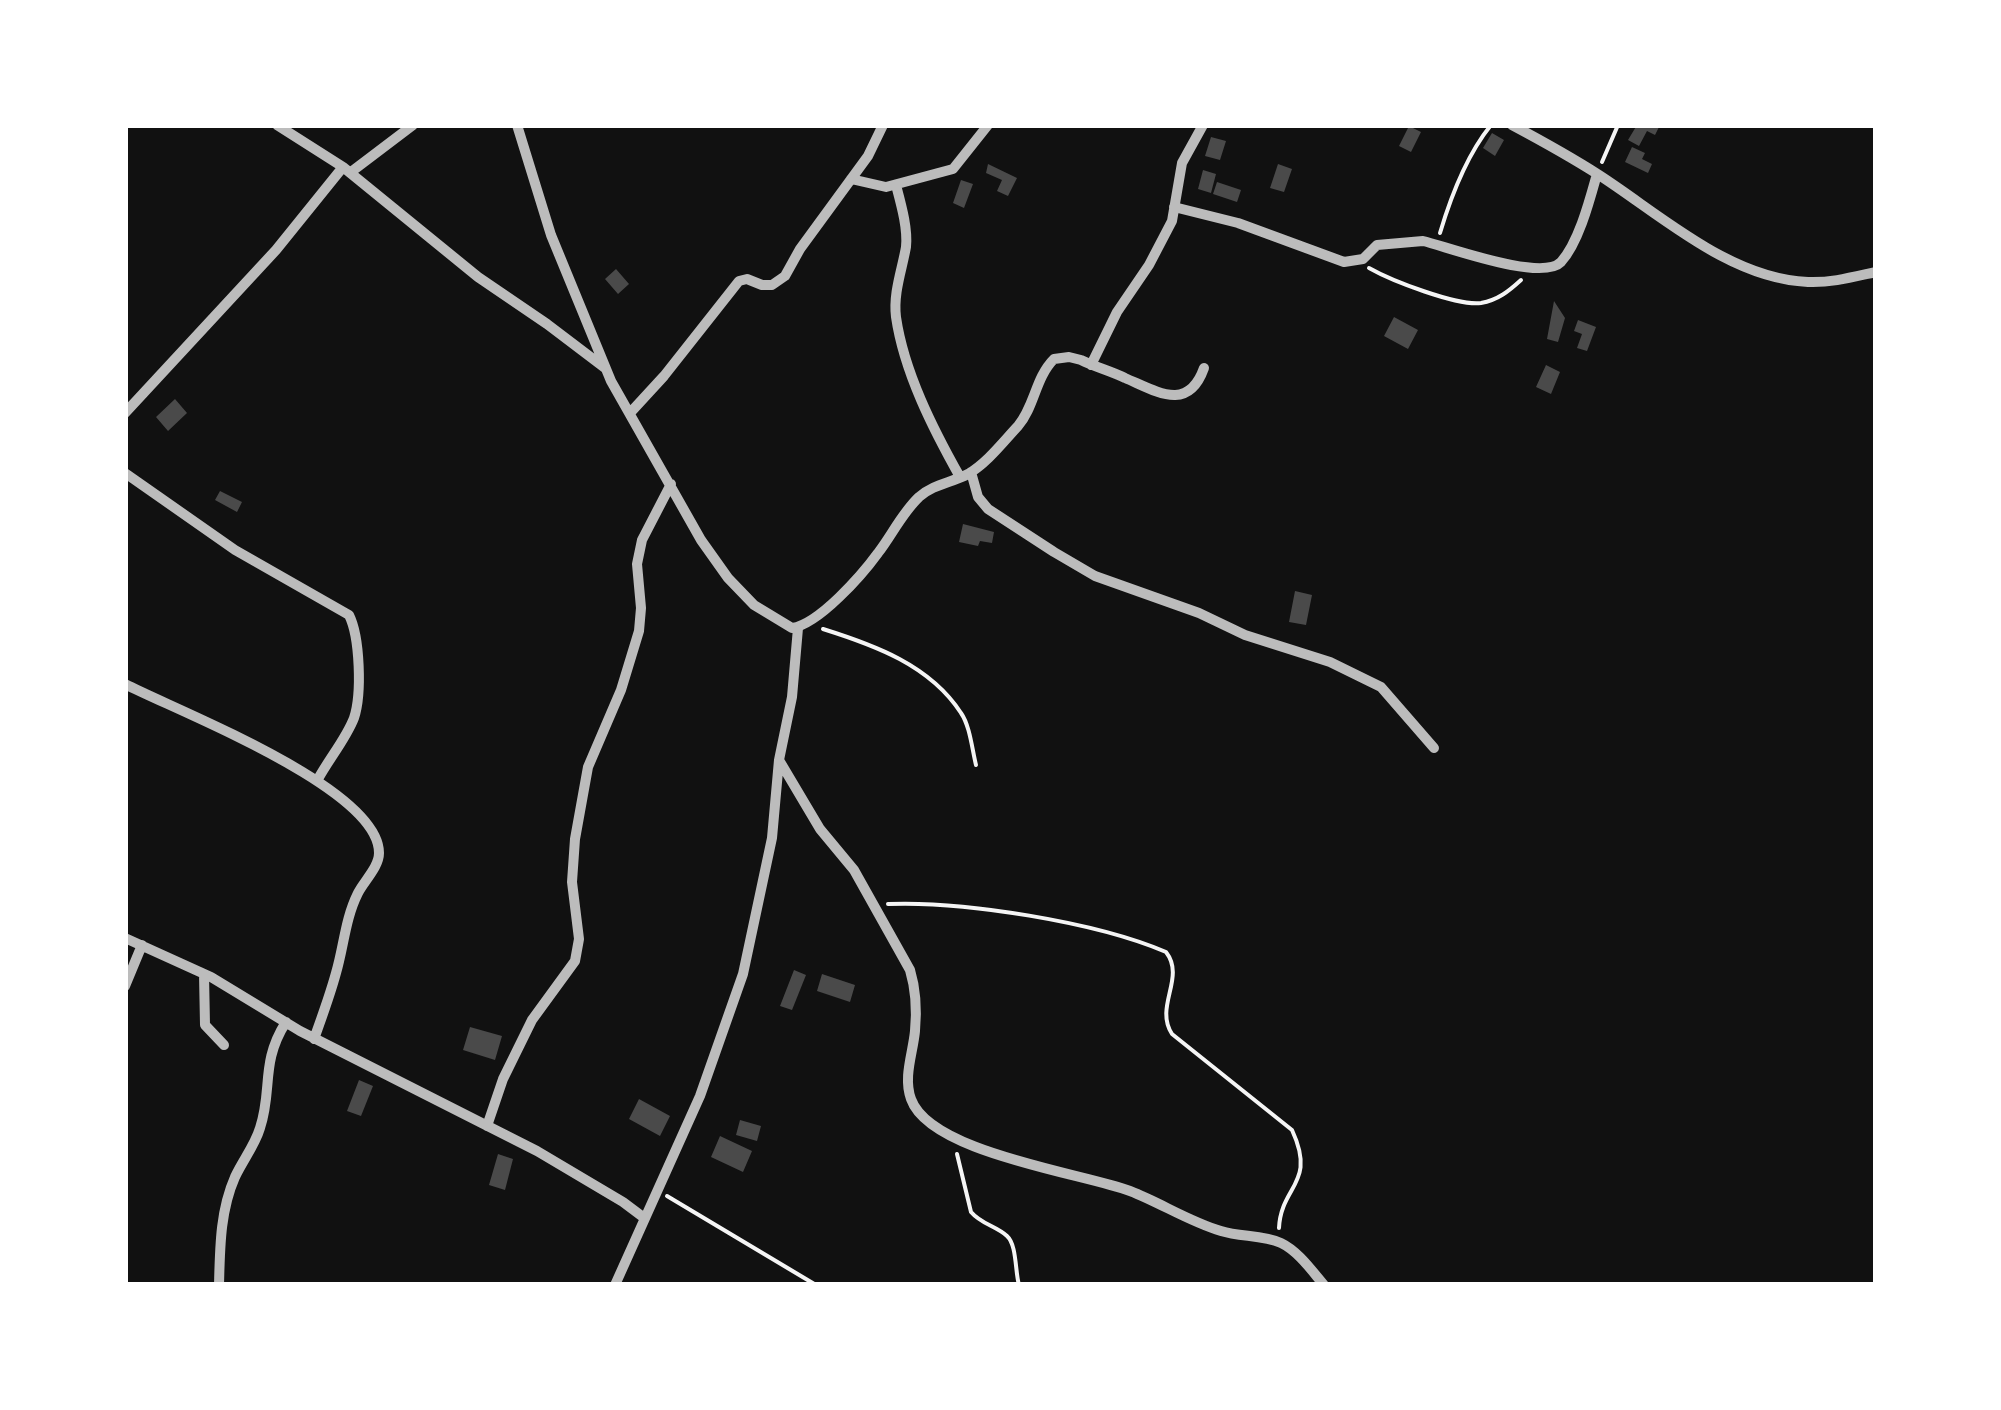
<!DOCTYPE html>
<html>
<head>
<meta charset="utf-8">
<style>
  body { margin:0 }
  #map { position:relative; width:2001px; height:1410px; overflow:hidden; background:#111; font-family:"Nunito Sans",sans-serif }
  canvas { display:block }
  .frame { position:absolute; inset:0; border:128px solid #fff; pointer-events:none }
</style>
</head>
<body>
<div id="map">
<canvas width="2001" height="1410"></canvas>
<div class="frame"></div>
</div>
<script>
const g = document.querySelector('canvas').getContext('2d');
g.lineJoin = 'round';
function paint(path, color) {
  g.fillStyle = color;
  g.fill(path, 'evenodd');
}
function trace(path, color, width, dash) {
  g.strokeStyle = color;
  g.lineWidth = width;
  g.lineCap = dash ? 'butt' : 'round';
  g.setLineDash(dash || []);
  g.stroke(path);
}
const building = new Path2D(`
  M 1637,125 L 1660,125 L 1655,135 L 1647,131 L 1639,146 L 1628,140 Z
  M 1409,126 L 1421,132 L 1411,152 L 1399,146 Z
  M 1492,133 L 1504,140 L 1495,156 L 1483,148 Z
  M 1211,137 L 1226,141 L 1220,160 L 1205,156 Z
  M 1632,147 L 1645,153 L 1642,159 L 1652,164 L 1648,173 L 1625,162 Z
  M 988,164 L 1017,178 L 1008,196 L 997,191 L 1002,180 L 986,173 Z
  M 1278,164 L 1292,169 L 1284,192 L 1270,188 Z
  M 1203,170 L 1216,174 L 1211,193 L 1198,189 Z
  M 961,180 L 973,184 L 964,208 L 953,203 Z
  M 1217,182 L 1241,190 L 1237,202 L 1213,194 Z
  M 616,269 L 629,284 L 618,294 L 605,279 Z
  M 1554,301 L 1565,318 L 1558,342 L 1547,339 Z
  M 1394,317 L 1418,330 L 1408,349 L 1384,336 Z
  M 1578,320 L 1596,327 L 1587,351 L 1577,348 L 1582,334 L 1574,331 Z
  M 1546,365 L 1560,372 L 1551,394 L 1536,387 Z
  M 175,399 L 187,413 L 168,431 L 156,417 Z
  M 220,491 L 242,502 L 237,512 L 215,500 Z
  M 963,524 L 994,532 L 992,543 L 980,541 L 978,546 L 959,542 Z
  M 1295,591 L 1312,595 L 1306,625 L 1289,622 Z
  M 794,970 L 806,975 L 792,1010 L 780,1006 Z
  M 822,974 L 855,985 L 850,1002 L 817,991 Z
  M 470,1027 L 502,1036 L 495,1060 L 463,1050 Z
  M 359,1080 L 373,1086 L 361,1116 L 347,1111 Z
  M 639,1099 L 670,1116 L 660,1136 L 629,1119 Z
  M 740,1120 L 761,1126 L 757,1141 L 736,1135 Z
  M 720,1136 L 752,1151 L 743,1172 L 711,1157 Z
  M 498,1154 L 513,1159 L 505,1190 L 489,1185 Z`);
const path = new Path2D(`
  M 1602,162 L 1618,125
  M 1440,233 C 1451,196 1466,156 1491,125
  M 1369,268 C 1392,281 1457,306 1481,303 C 1498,300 1509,291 1521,280
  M 823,629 C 874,645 930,665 961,713 C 970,726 972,749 976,765
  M 888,904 C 964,901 1096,922 1166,952 C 1186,978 1154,1006 1172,1034 L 1292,1130 C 1317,1184 1281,1185 1279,1228
  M 957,1154 L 971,1212 C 981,1224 996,1226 1007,1236 C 1017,1245 1015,1272 1019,1285
  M 667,1196 L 816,1285`);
const minor = new Path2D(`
  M 277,125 L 343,167 L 478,277 L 547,324 L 605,368
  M 517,125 L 551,235 L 611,381 L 701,540 L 728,578 L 754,605 L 792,628 C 819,624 862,575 878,553 C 892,535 902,513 919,497 C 934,484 951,483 968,474 C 987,463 1003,442 1018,426 C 1035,406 1035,378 1054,359 L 1069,357 L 1081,360 C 1095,367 1111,371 1125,378 C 1156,391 1188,413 1204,368
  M 1512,125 C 1542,141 1571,157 1599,175 C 1661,215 1730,279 1808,282 C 1831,283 1853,277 1876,272
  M 351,172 L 413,125
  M 851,179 L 886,187 L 953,169 L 988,125
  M 896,185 C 901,204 908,228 906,247 C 902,270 893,293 896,317 C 904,372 933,429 960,477
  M 1174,207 L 1238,223 L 1344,262 L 1363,259 L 1377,245 L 1423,241 C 1448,247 1542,282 1561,262 C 1579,242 1590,199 1597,174
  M 1091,365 L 1117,312 L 1149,265 L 1172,221 L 1182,163 L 1203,125
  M 125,413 L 276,250 L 343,167
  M 630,413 L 664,376 L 739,281 L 747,279 L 762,285 L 772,285 L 785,276 L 800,249 L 868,156 L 883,125
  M 971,472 L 978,497 L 988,509 L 1054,552 L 1095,576 L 1199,613 L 1245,635 L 1330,662 L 1381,687 L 1434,748
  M 125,473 L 235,550 L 349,615 C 360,637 362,694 354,718 C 346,739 328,760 317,781
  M 125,684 C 177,711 379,788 379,853 C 379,867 364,881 358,893 C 345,919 344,946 336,973 C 330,995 322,1017 314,1039
  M 779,760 L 820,829 L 854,870 L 910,970 C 916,990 917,1010 915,1031 C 913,1053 903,1077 911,1099 C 930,1153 1082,1173 1130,1191 C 1161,1203 1190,1222 1221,1231 C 1240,1237 1263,1235 1281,1243 C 1298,1251 1312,1271 1324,1285
  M 125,938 L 211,977 L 300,1031 L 537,1151 L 623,1202 L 643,1217
  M 204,974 L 205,1025 L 224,1045
  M 125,986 L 142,945
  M 487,1126 L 503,1079 L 532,1020 L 575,961 L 579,939 L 572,882 L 575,839 L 588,767 L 621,690 L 639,631 L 641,608 L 637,564 L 642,540 L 671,484
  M 219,1285 C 220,1248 220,1211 235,1177 C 243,1160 255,1145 260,1128 C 273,1089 260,1063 286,1022
  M 615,1285 L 700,1096 L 743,974 L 772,838 L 779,760 L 792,697 L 798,628`);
paint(building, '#4a4a4a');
trace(path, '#f5f5f5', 4);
trace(minor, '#bcbcbc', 10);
</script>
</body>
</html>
